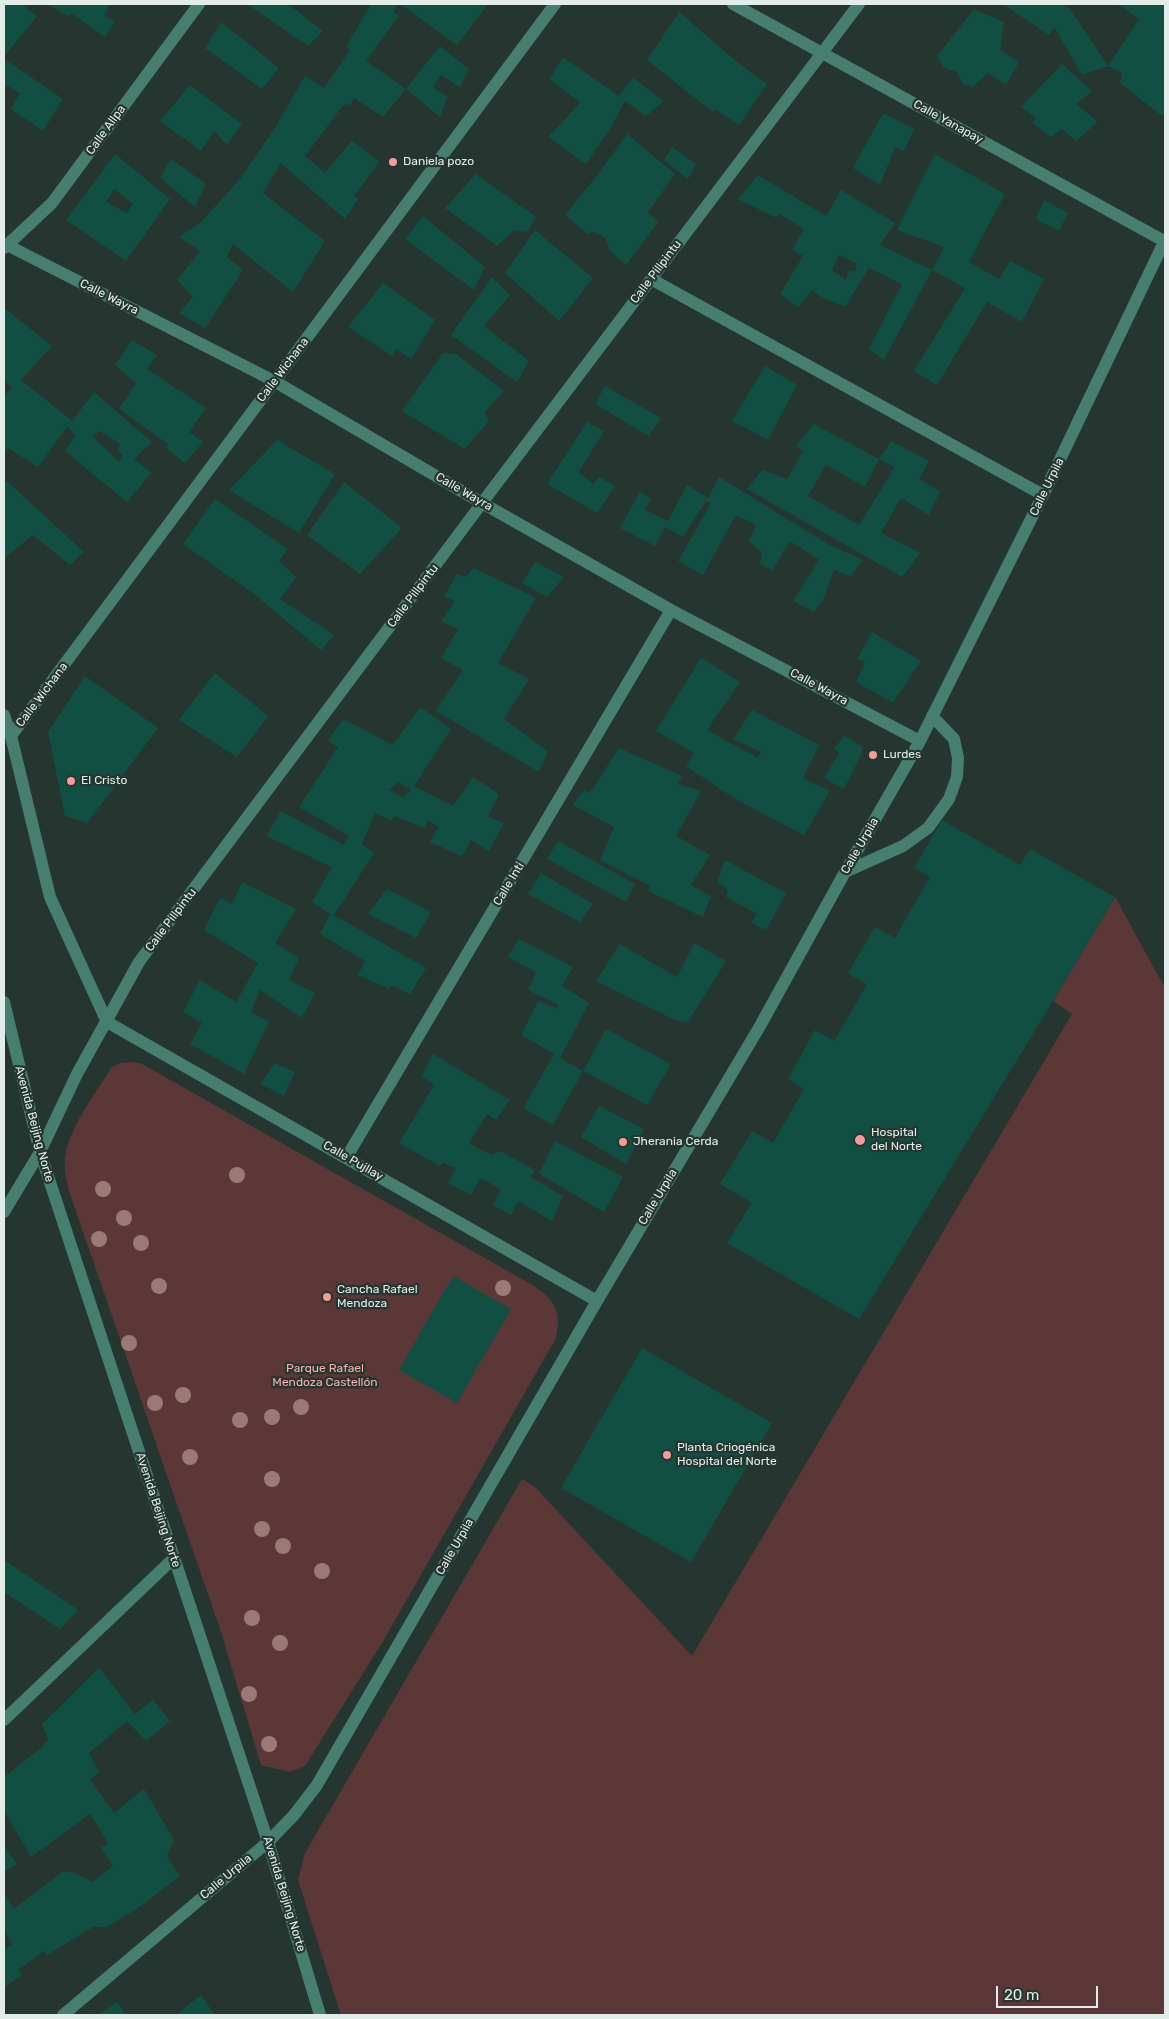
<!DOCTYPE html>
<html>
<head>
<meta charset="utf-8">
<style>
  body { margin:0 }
  #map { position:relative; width:1169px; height:2019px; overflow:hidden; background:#253631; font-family:Rubik,sans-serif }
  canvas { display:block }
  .frame { position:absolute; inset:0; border:5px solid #e2ede9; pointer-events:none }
  .scale { position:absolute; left:996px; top:1986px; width:102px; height:22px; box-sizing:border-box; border:2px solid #e2ede9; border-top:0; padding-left:6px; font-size:15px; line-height:18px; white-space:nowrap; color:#e2ede9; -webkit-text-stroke:4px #253631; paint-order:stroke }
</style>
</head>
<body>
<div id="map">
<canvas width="1169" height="2019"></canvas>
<div class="frame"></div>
<div class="scale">20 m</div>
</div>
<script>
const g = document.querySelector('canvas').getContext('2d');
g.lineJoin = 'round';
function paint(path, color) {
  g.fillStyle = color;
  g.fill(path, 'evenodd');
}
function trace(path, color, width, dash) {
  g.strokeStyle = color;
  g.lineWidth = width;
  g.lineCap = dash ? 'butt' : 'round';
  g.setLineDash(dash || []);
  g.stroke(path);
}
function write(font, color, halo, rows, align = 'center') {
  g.font = font + ' Rubik,sans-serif';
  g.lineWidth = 4.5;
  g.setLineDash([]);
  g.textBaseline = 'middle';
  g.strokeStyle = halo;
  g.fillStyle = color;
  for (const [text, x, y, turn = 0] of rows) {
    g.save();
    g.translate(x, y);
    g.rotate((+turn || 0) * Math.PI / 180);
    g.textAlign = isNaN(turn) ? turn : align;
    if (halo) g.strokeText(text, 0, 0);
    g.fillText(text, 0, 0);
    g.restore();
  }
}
const green = new Path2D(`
  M 1115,897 L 1165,988 L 1165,2015 L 341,2015 L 298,1880 L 305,1853 L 522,1479 L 535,1487 L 692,1656 L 1072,1014 L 1053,1001 Z
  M 133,1062 L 142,1064 L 536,1287 C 557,1303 561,1313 556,1338 L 382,1643 L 305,1766 L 290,1772 L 261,1765 L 221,1632 L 69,1191 C 66,1180 64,1170 65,1159 C 68,1128 95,1095 111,1068 L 120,1063 Z`);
const building = new Path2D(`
  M 4,4 L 22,4 L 37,16 L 4,57 Z
  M 47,4 L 110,4 L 104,16 L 115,21 L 105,37 L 71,13 L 68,16 Z
  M 247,4 L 288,4 L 323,31 L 308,46 Z
  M 371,4 L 399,4 L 393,11 L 399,16 L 366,61 L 406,89 L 440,46 L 469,69 L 460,87 L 441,75 L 433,87 L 447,97 L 440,117 L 406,89 L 383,117 L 354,98 L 350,106 L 345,103 L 305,156 L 325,173 L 352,140 L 379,162 L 354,196 L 358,199 L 345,219 L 281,163 L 263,193 L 325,241 L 293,292 L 233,244 L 227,257 L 243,270 L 205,328 L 179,313 L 193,297 L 177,280 L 200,251 L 179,237 L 201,222 L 240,179 L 273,131 L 305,76 L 324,88 L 350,50 L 346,47 Z
  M 400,4 L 487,4 L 482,12 L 457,45 Z
  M 1003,4 L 1062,4 L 1070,9 L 1108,66 L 1139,19 L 1118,4 L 1165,4 L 1165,112 L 1162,116 L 1120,83 L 1122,73 L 1108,66 L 1082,75 L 1055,28 L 1049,35 Z
  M 974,9 L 1004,22 L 1000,50 L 1019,62 L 1006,85 L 987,73 L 973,87 L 962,83 L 957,72 L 944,68 L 937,56 Z
  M 679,12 L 742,66 L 767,84 L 739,125 L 715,109 L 713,112 L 647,60 Z
  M 221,22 L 279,68 L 262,89 L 205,48 Z
  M 563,57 L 619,96 L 633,78 L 664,101 L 646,116 L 625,101 L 611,127 L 586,164 L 548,137 L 580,103 L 550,79 Z
  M 4,59 L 63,99 L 43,131 L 11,109 L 20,93 L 4,84 Z
  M 1062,64 L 1092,91 L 1076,104 L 1098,122 L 1076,141 L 1062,129 L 1051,137 L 1032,123 L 1036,118 L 1021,107 Z
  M 190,85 L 242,124 L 227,145 L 214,131 L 201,151 L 160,121 Z
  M 883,113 L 914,129 L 904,151 L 895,147 L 880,185 L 853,168 Z
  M 627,134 L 675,174 L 648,212 L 658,222 L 626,265 L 609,250 L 606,238 L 593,232 L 588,234 L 565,215 L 598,174 Z
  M 672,147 L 696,164 L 688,179 L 664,160 Z
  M 115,154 L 170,199 L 126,261 L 66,220 ZM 114,189 L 133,204 L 127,213 L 106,202 Z
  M 935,154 L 1005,194 L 969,262 L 999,279 L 1010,261 L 1044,279 L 1022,322 L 987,302 L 937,385 L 914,371 L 965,288 L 932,270 L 944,247 L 897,230 Z
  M 171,159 L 206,184 L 195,207 L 160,178 Z
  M 476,174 L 536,217 L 527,232 L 514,230 L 497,246 L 445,208 Z
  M 758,175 L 826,216 L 841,190 L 895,223 L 880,245 L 932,270 L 884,360 L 869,349 L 902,284 L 869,268 L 845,307 L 820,296 L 812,290 L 798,307 L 780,294 L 803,256 L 792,250 L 804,229 L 778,213 L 777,218 L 738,199 ZM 839,255 L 857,264 L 855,272 L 849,270 L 846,280 L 832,270 Z
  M 1044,200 L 1068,213 L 1059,231 L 1036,219 Z
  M 423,216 L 485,267 L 474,290 L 405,239 Z
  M 535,230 L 593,278 L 559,321 L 505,273 Z
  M 492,277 L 510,295 L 484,326 L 529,361 L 517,382 L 451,335 Z
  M 383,283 L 435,320 L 411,359 L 396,349 L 392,356 L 348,327 Z
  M 4,308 L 52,346 L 21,380 L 72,421 L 94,392 L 152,442 L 134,459 L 151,473 L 127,502 L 65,451 L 76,435 L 67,427 L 38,467 L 8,448 L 4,452 L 4,395 L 13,388 L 4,381 ZM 100,431 L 120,444 L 118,452 L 123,454 L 119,462 L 92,436 Z
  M 132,340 L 157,355 L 147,369 L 206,408 L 189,432 L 203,442 L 185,463 L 166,448 L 168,444 L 119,409 L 136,383 L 115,365 Z
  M 443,353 L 456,354 L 504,391 L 485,412 L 489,421 L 465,449 L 402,411 Z
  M 765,366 L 797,385 L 768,440 L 732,421 Z
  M 605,386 L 661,418 L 649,436 L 595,404 Z
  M 587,422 L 604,431 L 579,472 L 593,484 L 599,477 L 615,486 L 597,513 L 547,484 Z
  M 814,424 L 879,459 L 865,487 L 826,465 L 808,496 L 859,525 L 895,467 L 879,459 L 891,441 L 929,461 L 919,479 L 940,491 L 929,515 L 901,498 L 881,533 L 920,553 L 902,577 L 747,489 L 762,470 L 787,479 L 803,451 L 796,446 Z
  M 277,440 L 335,474 L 299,533 L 229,490 Z
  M 719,477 L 828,544 L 863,560 L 851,576 L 834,570 L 823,600 L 814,612 L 793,601 L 819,560 L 790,541 L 772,570 L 760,564 L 762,553 L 749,541 L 756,525 L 736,515 L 703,575 L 678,561 L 711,503 L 706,501 L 683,537 L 665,527 L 655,546 L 620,528 L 640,492 L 651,499 L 645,510 L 668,521 L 687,485 L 708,498 Z
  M 7,481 L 84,552 L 70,565 L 33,535 L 4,558 L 4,484 Z
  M 344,482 L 402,528 L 360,574 L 307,535 Z
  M 215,499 L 288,549 L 279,561 L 296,577 L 280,599 L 334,635 L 321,650 L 254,594 L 183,544 Z
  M 535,562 L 564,577 L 547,597 L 522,583 Z
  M 474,568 L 536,598 L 498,663 L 529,679 L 504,719 L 548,751 L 539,772 L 436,711 L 463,670 L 441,658 L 458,629 L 441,621 L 455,601 L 444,597 L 457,574 L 466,577 Z
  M 872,632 L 921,661 L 893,703 L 856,682 L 865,662 L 857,659 Z
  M 701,658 L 740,682 L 707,730 L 758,758 L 761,752 L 733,739 L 752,710 L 819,745 L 803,778 L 830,791 L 804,835 L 737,800 L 686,766 L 694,753 L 656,731 Z
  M 215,673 L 268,716 L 237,757 L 179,720 Z
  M 85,676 L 158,728 L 87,823 L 65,816 L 48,732 Z
  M 420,707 L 451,729 L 414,786 L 453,806 L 473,777 L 499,794 L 488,817 L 504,823 L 489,851 L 471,840 L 462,856 L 430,842 L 439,827 L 427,820 L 425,828 L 394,816 L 392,821 L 375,813 L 362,844 L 374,853 L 334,915 L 426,968 L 410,994 L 391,985 L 390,989 L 358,975 L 365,961 L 320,934 L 330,914 L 312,902 L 332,867 L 266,836 L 281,811 L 344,845 L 349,836 L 299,807 L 338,747 L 328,741 L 343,719 L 393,745 ZM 398,782 L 411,790 L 403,797 L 389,790 Z
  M 844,736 L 862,746 L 862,753 L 844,789 L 824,778 L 839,753 L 834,749 Z
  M 619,748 L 682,776 L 677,784 L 701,791 L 676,836 L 710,855 L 691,885 L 711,896 L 703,917 L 648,891 L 650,886 L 600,860 L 614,827 L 573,805 L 584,790 L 590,793 Z
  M 942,820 L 1020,865 L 1030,849 L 1115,897 L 1053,1001 L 859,1319 L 727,1243 L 752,1203 L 720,1184 L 752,1131 L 773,1143 L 804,1089 L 788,1079 L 815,1030 L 834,1041 L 867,985 L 848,973 L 875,927 L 895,938 L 930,877 L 914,868 Z
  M 558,841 L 635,884 L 626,902 L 547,859 Z
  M 725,860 L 786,893 L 766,930 L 751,923 L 757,914 L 726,897 L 728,890 L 717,882 Z
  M 541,873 L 593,904 L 580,922 L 528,894 Z
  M 242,882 L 296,909 L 275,943 L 299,958 L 289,980 L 315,993 L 302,1018 L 260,990 L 251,1012 L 269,1022 L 244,1074 L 190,1044 L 202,1023 L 183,1012 L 200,980 L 236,1002 L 258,963 L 204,930 L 220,898 L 232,904 Z
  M 387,889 L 431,912 L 416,938 L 368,914 Z
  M 519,939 L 573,967 L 562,986 L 589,1003 L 560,1058 L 583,1071 L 553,1125 L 523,1108 L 554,1054 L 521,1035 L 538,1001 L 557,1009 L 559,1005 L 528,990 L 536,972 L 507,957 Z
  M 694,943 L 726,961 L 688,1022 L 677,1021 L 596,981 L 620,944 L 677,977 Z
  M 606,1029 L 671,1064 L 647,1105 L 583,1071 Z
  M 433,1054 L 510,1100 L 496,1120 L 487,1114 L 469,1143 L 491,1155 L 500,1151 L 535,1170 L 531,1177 L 563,1196 L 552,1221 L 518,1201 L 511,1215 L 493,1205 L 501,1189 L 480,1178 L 471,1195 L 448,1183 L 456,1168 L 442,1163 L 440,1166 L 399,1143 L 434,1085 L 422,1076 Z
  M 274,1063 L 295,1072 L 284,1096 L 261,1084 Z
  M 599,1106 L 644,1129 L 626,1164 L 581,1137 Z
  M 555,1141 L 623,1177 L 604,1212 L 539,1174 Z
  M 453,1276 L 511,1309 L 457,1403 L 399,1370 Z
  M 642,1348 L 772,1423 L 691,1562 L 561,1488 Z
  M 4,1560 L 78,1610 L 60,1629 L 4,1592 Z
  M 99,1668 L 135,1714 L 153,1700 L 170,1721 L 146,1741 L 127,1721 L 89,1753 L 99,1772 L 90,1780 L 114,1813 L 144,1789 L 174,1840 L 167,1856 L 180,1876 L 141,1906 L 107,1927 L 93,1927 L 47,1955 L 44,1951 L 18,1970 L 22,1975 L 4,1987 L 4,1950 L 12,1945 L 4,1929 L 4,1894 L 14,1909 L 63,1871 L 75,1873 L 92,1882 L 113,1866 L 101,1848 L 108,1843 L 90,1814 L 31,1857 L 4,1811 L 4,1777 L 43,1746 L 48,1739 L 42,1724 Z
  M 4,1846 L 17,1864 L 4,1872 Z
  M 201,1995 L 215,2015 L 176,2015 Z
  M 117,2002 L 126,2015 L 99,2015 Z`);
const minor = new Path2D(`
  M 733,4 L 1164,241
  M 7,245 L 274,381 L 482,503 L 671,610 L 920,741
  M 4,248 L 52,203 L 199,4
  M 651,279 L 1043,495
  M 4,715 L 11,736 L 50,897 L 107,1022
  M 11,736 L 555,4
  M 845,872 L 903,846 L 928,828 L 949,799 L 957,777 L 958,758 L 954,739 L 932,716
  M 4,1002 L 40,1152 L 268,1842 L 320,2015
  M 107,1022 L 597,1301
  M 346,1158 L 671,610
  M 4,1212 L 40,1152 L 77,1074 L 139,962 L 482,503 L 859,4
  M 4,1720 L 174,1558
  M 63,2015 L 268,1842 L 294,1815 L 317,1785 L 597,1301 L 760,1026 L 845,872 L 920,741 L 1043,495 L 1165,240`);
const trees = [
  [237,1175],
  [103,1189],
  [124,1218],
  [99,1239],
  [141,1243],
  [159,1286],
  [503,1288],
  [129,1343],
  [183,1395],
  [155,1403],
  [301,1407],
  [272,1417],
  [240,1420],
  [190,1457],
  [272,1479],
  [262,1529],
  [283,1546],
  [322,1571],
  [252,1618],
  [280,1643],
  [249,1694],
  [269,1744]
];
const markers = [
  [393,162,5,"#f59b9a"],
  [873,755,5,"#f59b9a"],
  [71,781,5,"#f59b9a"],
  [860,1140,6,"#f59b9a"],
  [623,1142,5,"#f59b9a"],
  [327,1297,5,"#f59b9a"],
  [667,1455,5,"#f59b9a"]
];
const streetNames = [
  ["Calle Yanapay",948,122,29],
  ["Calle Allpa",106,130,-54],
  ["Calle Pillpintu",656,272,-53],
  ["Calle Wayra",109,297,27],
  ["Calle Wichana",283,370,-53],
  ["Calle Urpila",1047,487,-64],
  ["Calle Wayra",464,492,30],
  ["Calle Pillpintu",413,596,-53],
  ["Calle Wayra",819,687,28],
  ["Calle Wichana",42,695,-53],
  ["Calle Urpila",860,846,-60],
  ["Calle Inti",509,884,-59],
  ["Calle Pillpintu",171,920,-53],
  ["Avenida Beijing Norte",34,1124,75],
  ["Calle Pujllay",353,1161,30],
  ["Calle Urpila",658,1197,-59],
  ["Avenida Beijing Norte",158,1510,72],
  ["Calle Urpila",455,1547,-60],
  ["Calle Urpila",226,1877,-40],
  ["Avenida Beijing Norte",284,1894,73]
];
const poiNames = [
  ["Daniela pozo",403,162],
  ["Lurdes",883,755],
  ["El Cristo",81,781],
  ["Hospital",871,1133],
  ["del Norte",871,1147],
  ["Jherania Cerda",633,1142],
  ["Cancha Rafael",337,1290],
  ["Mendoza",337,1304],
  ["Planta Criogénica",677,1448],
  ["Hospital del Norte",677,1462]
];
const parkNames = [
  ["Parque Rafael",325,1369],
  ["Mendoza Castellón",325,1383]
];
paint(green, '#5c3737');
paint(building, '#114f42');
trace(minor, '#467e6f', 12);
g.fillStyle = '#9b7976';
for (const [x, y] of trees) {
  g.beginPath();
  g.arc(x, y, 8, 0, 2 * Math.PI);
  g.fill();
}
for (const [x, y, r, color] of markers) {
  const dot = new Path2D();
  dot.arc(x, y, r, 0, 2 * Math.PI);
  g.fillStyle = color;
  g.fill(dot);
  trace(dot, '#253631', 2);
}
write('12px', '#e2ede9', '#253631', streetNames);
write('12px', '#e2ede9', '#253631', poiNames, 'left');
write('12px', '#fcb0af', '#253631', parkNames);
</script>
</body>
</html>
